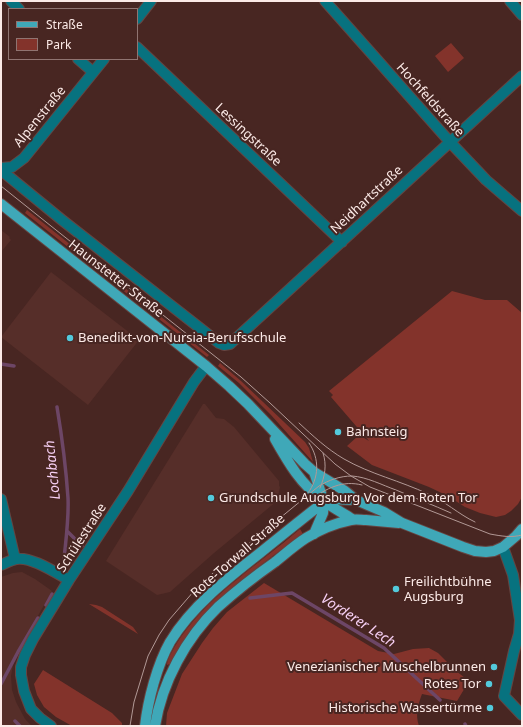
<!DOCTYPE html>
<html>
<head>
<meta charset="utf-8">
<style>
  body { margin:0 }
  #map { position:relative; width:523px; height:727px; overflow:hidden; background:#482622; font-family:"Noto Sans",sans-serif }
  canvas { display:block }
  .frame { position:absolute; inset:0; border:2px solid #fceae7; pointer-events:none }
  .legend { position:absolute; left:8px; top:8px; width:130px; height:52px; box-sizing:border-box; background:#482622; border:1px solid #907471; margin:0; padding:5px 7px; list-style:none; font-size:12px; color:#fceae7 }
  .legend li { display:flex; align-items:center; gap:8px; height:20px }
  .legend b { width:20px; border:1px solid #907471 }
</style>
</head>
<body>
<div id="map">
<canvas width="523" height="727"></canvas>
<div class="frame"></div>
<ul class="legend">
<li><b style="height:5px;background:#3fa8b8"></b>Straße</li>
<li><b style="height:11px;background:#83332b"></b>Park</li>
</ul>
</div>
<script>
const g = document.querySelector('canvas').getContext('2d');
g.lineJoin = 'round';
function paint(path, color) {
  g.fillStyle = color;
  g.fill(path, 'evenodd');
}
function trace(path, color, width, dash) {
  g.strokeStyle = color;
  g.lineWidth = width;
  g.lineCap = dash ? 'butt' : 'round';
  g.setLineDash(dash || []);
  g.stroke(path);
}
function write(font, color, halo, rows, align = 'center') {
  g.font = font + ' "Noto Sans",sans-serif';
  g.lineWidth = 4;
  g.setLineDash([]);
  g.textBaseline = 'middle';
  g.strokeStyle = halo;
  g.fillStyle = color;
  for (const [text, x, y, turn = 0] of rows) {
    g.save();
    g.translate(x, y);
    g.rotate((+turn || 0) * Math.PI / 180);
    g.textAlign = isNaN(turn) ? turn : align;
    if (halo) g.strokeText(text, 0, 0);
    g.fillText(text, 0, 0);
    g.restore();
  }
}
const built = new Path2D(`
  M 1,230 L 10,237 L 9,238 L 11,240 L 1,252 Z
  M 51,272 L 139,340 L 88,405 L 1,337 Z
  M 203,404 L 205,404 L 216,418 L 224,419 L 234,427 L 279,481 L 279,486 L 280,487 L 277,501 L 214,553 L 170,592 L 157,595 L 106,561 Z
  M 22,572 L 35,579 L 52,591 L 35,621 L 19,652 L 13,665 L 11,676 L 12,690 L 16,702 L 25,719 L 32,726 L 1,726 L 1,577 L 13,573 Z`);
const green = new Path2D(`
  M 451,43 L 464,58 L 448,72 L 435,56 Z
  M 27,210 L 209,355 L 207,357 L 25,213 Z
  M 452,291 L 485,300 L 507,300 L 522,313 L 522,497 L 518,504 L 511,511 L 505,515 L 496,517 L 480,513 L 465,507 L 448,496 L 429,487 L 372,465 L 347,446 L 359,435 L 369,441 L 331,397 L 333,395 L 329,391 Z
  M 220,363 L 241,381 L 305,442 L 309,448 L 313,462 L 271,415 L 239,383 L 218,366 Z
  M 300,529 L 303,534 C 269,559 232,584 203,616 C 190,630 179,647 170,664 L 167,665 C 167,659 172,652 175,646 C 205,597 257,566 300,529 Z
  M 264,583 L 378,651 L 394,654 L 413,649 L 429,648 L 438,653 L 456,671 L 469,681 L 457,701 L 422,694 C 418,705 415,714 419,726 L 166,726 L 167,713 L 182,674 L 202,643 L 213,628 L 227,612 Z
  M 89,604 L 96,605 L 102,607 L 133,627 L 138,634 Z
  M 43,670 L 112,713 L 122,723 L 122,726 L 72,726 L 56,717 L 44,707 L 37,695 L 34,684 Z`);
const stream = new Path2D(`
  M 1,364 L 14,366
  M 57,407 C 62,437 66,468 68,498 C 69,518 66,539 64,559
  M 67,531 L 82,546
  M 250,598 L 292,593 L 384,648 L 440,700
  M 46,605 L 52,594
  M 1,684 L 18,652 L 38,618
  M 15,721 L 20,726
  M 465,724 L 466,726`);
const minor = new Path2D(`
  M 11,1 L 19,9
  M 325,1 L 450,142 L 486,180 L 522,211
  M 510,1 L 522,15
  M 137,19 L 151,1
  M 137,47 L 342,242
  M 78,59 L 93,72
  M 1,168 L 12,167 L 24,158 L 104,59
  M 1,170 L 62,220 L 219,343 L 224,345 L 230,344 L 522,76
  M 1,499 L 15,559
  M 503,547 L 513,575 L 520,620 L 519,634 L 514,651 L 504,696 L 522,715
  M 1,565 C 6,563 11,560 16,559 C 31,556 56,573 69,580
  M 51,726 L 40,718 L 31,709 L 24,691 L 21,675 L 21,667 L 25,655 L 33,639 L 69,580 L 128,491 L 194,382 L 206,366`);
const major = new Path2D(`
  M 1,204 L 206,366 L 229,386 L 248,404 L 305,464 L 314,472 L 345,491 L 356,500
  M 275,439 C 288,462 301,485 324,501 C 333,508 343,513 352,519
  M 314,534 L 323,513 L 324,502 L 314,472
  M 145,726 C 148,700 157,665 170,642 C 191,607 228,578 260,553 C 281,536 302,519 324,502 L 332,499 L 356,500 L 384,512 L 402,523 L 463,547 L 475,551 L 486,552 L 494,551 L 503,547 L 516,536 L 522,529
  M 155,726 C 162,682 186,638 218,607 C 236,591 255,576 275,562 C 285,554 295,545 306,538 C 319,530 336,523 351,520 C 356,519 361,520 366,520 C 377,521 388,522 399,523`);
const tram = new Path2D(`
  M 1,186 L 51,226 L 241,377 L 270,403 L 335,464 L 351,476 L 370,487 L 490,534 C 501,536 511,538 522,535
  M 299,423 C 313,436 327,449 344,459 C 370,474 401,481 428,494 C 445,501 458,514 475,522
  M 320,488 C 325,476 327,465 323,453
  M 308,493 C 319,478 320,459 309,443
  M 311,500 C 326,488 343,480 362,485
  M 130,726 L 134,702 L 148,656 L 159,635 L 169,620 L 194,591 L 213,573 L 319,486 C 329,480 340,476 352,476 C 367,477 382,485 396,490 C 415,498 433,505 451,513`);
const markers = [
  [70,338,4,"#53cadc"],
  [338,432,4,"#53cadc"],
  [211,498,4,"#53cadc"],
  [396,589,4,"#53cadc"],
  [494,667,4,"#53cadc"],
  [489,684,4,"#53cadc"],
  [490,708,4,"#53cadc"]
];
const streetNames = [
  ["Hochfeldstraße",430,100,48],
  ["Alpenstraße",40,117,-51],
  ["Lessingstraße",248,135,43],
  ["Neidhartstraße",367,200,-43],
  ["Haunstetter Straße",116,279,38],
  ["Schülestraße",82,538,-57],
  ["Rote-Torwall-Straße",238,556,-41]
];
const poiNames = [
  ["Benedikt-von-Nursia-Berufsschule",78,338],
  ["Bahnsteig",346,432],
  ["Grundschule Augsburg Vor dem Roten Tor",219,498],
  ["Freilichtbühne",404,582],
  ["Augsburg",404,597],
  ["Venezianischer Muschelbrunnen",486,667,"right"],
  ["Rotes Tor",481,684,"right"],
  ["Historische Wassertürme",482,708,"right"]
];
const waterNames = [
  ["Lochbach",53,470,-96],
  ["Vorderer Lech",358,621,33]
];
paint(built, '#562e29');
paint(green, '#83332b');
trace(stream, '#6d4666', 3.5);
trace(minor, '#654542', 12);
trace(major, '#654542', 12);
trace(minor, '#07727f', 10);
trace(major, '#3fa8b8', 10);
trace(tram, '#b29996', 1);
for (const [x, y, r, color] of markers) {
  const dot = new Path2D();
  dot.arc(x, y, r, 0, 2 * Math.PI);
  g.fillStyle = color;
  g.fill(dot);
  trace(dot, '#482622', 1.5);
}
write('13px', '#fceae7', '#482622', streetNames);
write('13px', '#fceae7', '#482622', poiNames, 'left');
write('italic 14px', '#f6cff3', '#482622', waterNames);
</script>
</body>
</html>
